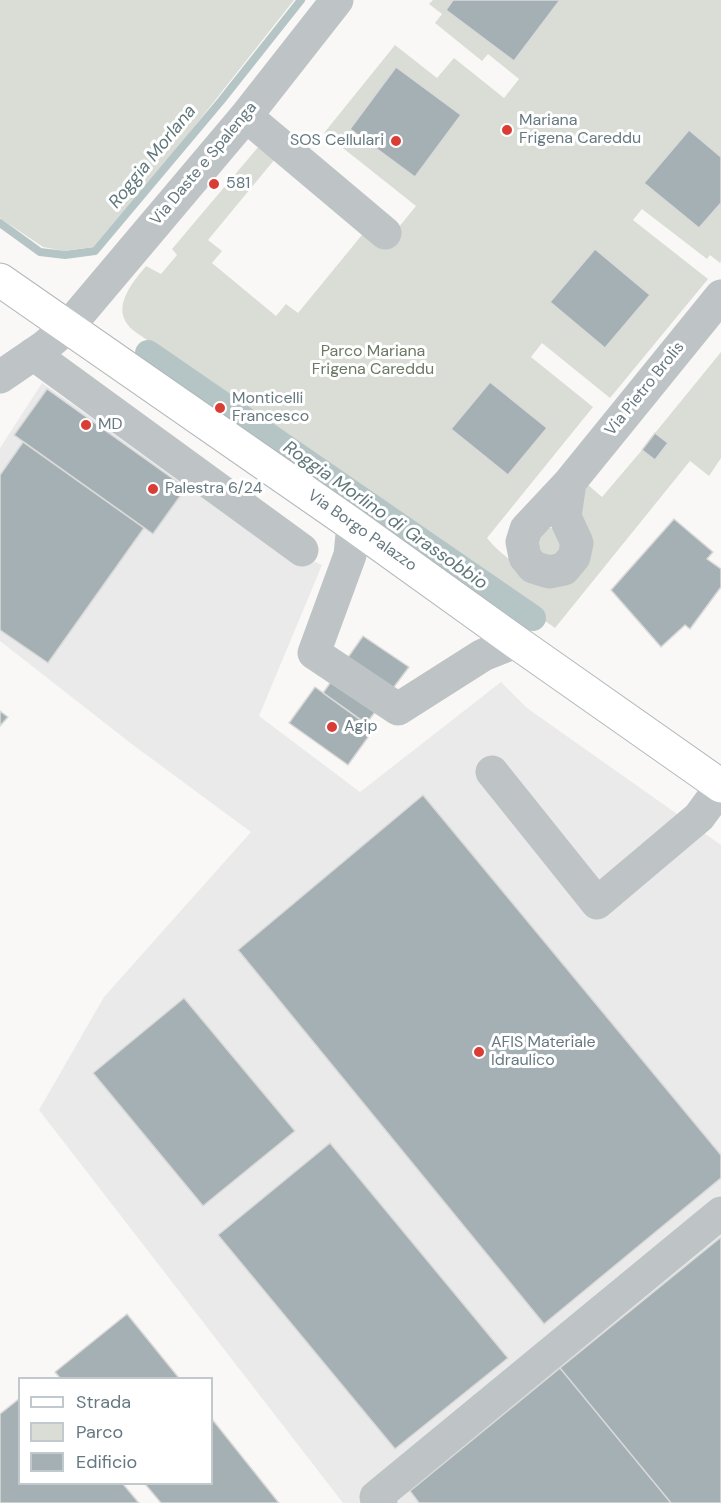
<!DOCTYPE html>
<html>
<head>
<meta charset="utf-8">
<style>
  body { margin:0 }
  #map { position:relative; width:721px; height:1503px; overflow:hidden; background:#f9f8f6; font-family:"DM Sans",sans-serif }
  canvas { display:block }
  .legend { position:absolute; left:18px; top:1377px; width:195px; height:108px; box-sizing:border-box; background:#fff; border:2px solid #c2c9cc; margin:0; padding:8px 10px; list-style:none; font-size:18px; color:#667980 }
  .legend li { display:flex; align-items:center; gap:12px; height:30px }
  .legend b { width:30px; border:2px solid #c2c9cc }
</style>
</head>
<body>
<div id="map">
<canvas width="721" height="1503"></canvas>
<ul class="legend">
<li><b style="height:8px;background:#fff"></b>Strada</li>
<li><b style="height:16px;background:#daddd6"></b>Parco</li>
<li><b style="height:16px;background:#a5b0b4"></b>Edificio</li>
</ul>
</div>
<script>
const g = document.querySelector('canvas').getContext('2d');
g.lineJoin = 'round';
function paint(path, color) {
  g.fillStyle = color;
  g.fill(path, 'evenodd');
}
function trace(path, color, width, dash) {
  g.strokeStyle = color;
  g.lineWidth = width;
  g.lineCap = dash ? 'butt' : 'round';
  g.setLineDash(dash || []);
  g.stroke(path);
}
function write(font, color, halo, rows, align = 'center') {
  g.font = font + ' "DM Sans",sans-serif';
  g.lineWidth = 6;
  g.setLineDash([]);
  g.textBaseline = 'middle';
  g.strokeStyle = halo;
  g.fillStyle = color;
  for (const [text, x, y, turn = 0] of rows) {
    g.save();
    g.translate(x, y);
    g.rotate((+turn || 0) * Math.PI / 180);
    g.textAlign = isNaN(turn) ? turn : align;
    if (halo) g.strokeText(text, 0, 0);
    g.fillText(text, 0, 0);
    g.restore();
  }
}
const built = new Path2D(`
  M 42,383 L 280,546 L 322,565 L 259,716 L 360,792 L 501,682 L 527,708 L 721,845 L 721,1503 L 343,1503 L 39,1110 L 104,997 L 251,832 L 133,745 L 0,641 L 0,448 Z`);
const green = new Path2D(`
  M 0,0 L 294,0 L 187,136 L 93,247 L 64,251 L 43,247 L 0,218 Z
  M 433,0 L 721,0 L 721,261 L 720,263 L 710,255 L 707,259 L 642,209 L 633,220 L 708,279 L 610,398 L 542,343 L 531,357 L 593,407 L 487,538 C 503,558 527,573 551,580 L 587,484 L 602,497 L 642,450 L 655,460 L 655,433 L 721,352 L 721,458 L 709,476 L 690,461 L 555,628 L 147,340 C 142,336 132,331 128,325 C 112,305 134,281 146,266 L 161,274 L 177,255 L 172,249 L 259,146 L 275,159 L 208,240 L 222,251 L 212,263 L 276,316 L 286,304 L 298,313 L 366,230 L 385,244 L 416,206 L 324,133 L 395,45 L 437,78 L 454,58 L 504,98 L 519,79 L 488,54 L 482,61 L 435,23 L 442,14 L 429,4 Z
  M 548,528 L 553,528 L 566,541 L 551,564 L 531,541 Z`);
const stream = new Path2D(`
  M 0,223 L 40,252 L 65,255 L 95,251 L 221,101 L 301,0`);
const canal = new Path2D(`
  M 148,353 L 533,618`);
const building = new Path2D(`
  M 453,0 L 560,0 L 514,61 L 446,10 Z
  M 396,67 L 461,115 L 415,177 L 350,129 Z
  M 689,130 L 721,157 L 721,203 L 699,228 L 644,183 Z
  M 595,249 L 650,295 L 605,348 L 550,302 Z
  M 490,382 L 547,428 L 508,475 L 451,429 Z
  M 47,389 L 186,488 L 153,534 L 14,435 Z
  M 655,433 L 668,443 L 655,460 L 642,450 Z
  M 23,442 L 144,528 L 48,663 L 0,630 L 0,475 Z
  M 674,519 L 713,552 L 707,559 L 721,569 L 721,587 L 690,629 L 685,625 L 661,647 L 611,590 Z
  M 363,636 L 409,667 L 366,724 L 323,693 Z
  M 315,687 L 374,729 L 348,765 L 289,723 Z
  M 0,711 L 8,717 L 0,726 Z
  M 423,795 L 721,1155 L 721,1178 L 544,1324 L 238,950 Z
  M 184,998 L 295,1131 L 203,1206 L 93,1073 Z
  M 330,1143 L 508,1358 L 395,1449 L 218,1235 Z
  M 721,1237 L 721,1503 L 671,1503 L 560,1368 Z
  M 127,1314 L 179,1378 L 60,1378 L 55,1372 Z
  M 560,1368 L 671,1503 L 419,1503 L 410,1491 Z
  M 20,1398 L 20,1484 L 123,1484 L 139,1503 L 0,1503 L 0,1414 Z
  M 212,1419 L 279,1503 L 161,1503 L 145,1484 L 212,1484 Z`);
const minor = new Path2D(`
  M 246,116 L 385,233
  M 33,354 L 302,550
  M 0,377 L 44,347 L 68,327 L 246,116 L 337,0
  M 570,482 L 565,517 L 577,543 L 574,557 L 564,569 L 549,572 L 533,567 L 525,557 L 522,542 L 526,529 L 570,482 L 721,296
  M 353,525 L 350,555 L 314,653 L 398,709 L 483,655 L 516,642
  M 492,772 L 597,903 L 699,817 L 721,787
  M 381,1503 L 376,1497 L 721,1213`);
const major = new Path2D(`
  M 0,280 L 353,525 L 516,642 L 721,786`);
const markers = [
  [507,130,6,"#d93d36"],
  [396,141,6,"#d93d36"],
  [214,184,6,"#d93d36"],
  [220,408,6,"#d93d36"],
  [86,425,6,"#d93d36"],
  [153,489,6,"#d93d36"],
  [332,727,6,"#d93d36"],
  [479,1052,6,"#d93d36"]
];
const poiNames = [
  ["Mariana",519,121],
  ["Frigena Careddu",519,139],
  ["SOS Cellulari",384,141,"right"],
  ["581",226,184],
  ["Monticelli",232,399],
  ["Francesco",232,417],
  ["MD",98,425],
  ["Palestra 6/24",165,489],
  ["Agip",344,727],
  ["AFIS Materiale",491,1043],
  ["Idraulico",491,1061]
];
const streetNames = [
  ["Via Daste e Spalenga",204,164,-50],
  ["Via Pietro Brolis",645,389,-51],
  ["Via Borgo Palazzo",362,531,35]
];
const parkNames = [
  ["Parco Mariana",373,352],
  ["Frigena Careddu",373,370]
];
const waterNames = [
  ["Roggia Morlana",153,157,-51],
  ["Roggia Morlino di Grassobbio",385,516,35]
];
paint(built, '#eaeaea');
paint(green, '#daddd6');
trace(stream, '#b5c5c6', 8);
trace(canal, '#b5c5c6', 26);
paint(building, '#a5b0b4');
trace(building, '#dadad9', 1.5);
trace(major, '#b2b8bb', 35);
trace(minor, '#bec4c6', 33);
trace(major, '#fff', 33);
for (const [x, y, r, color] of markers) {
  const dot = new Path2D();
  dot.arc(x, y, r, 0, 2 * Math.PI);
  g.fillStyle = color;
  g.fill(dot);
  trace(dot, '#fff', 2);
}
write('16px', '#667980', '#fff', poiNames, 'left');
write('16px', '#667980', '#fff', streetNames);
write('16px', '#6b7864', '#fff', parkNames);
write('italic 18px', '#60787a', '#fff', waterNames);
</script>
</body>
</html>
